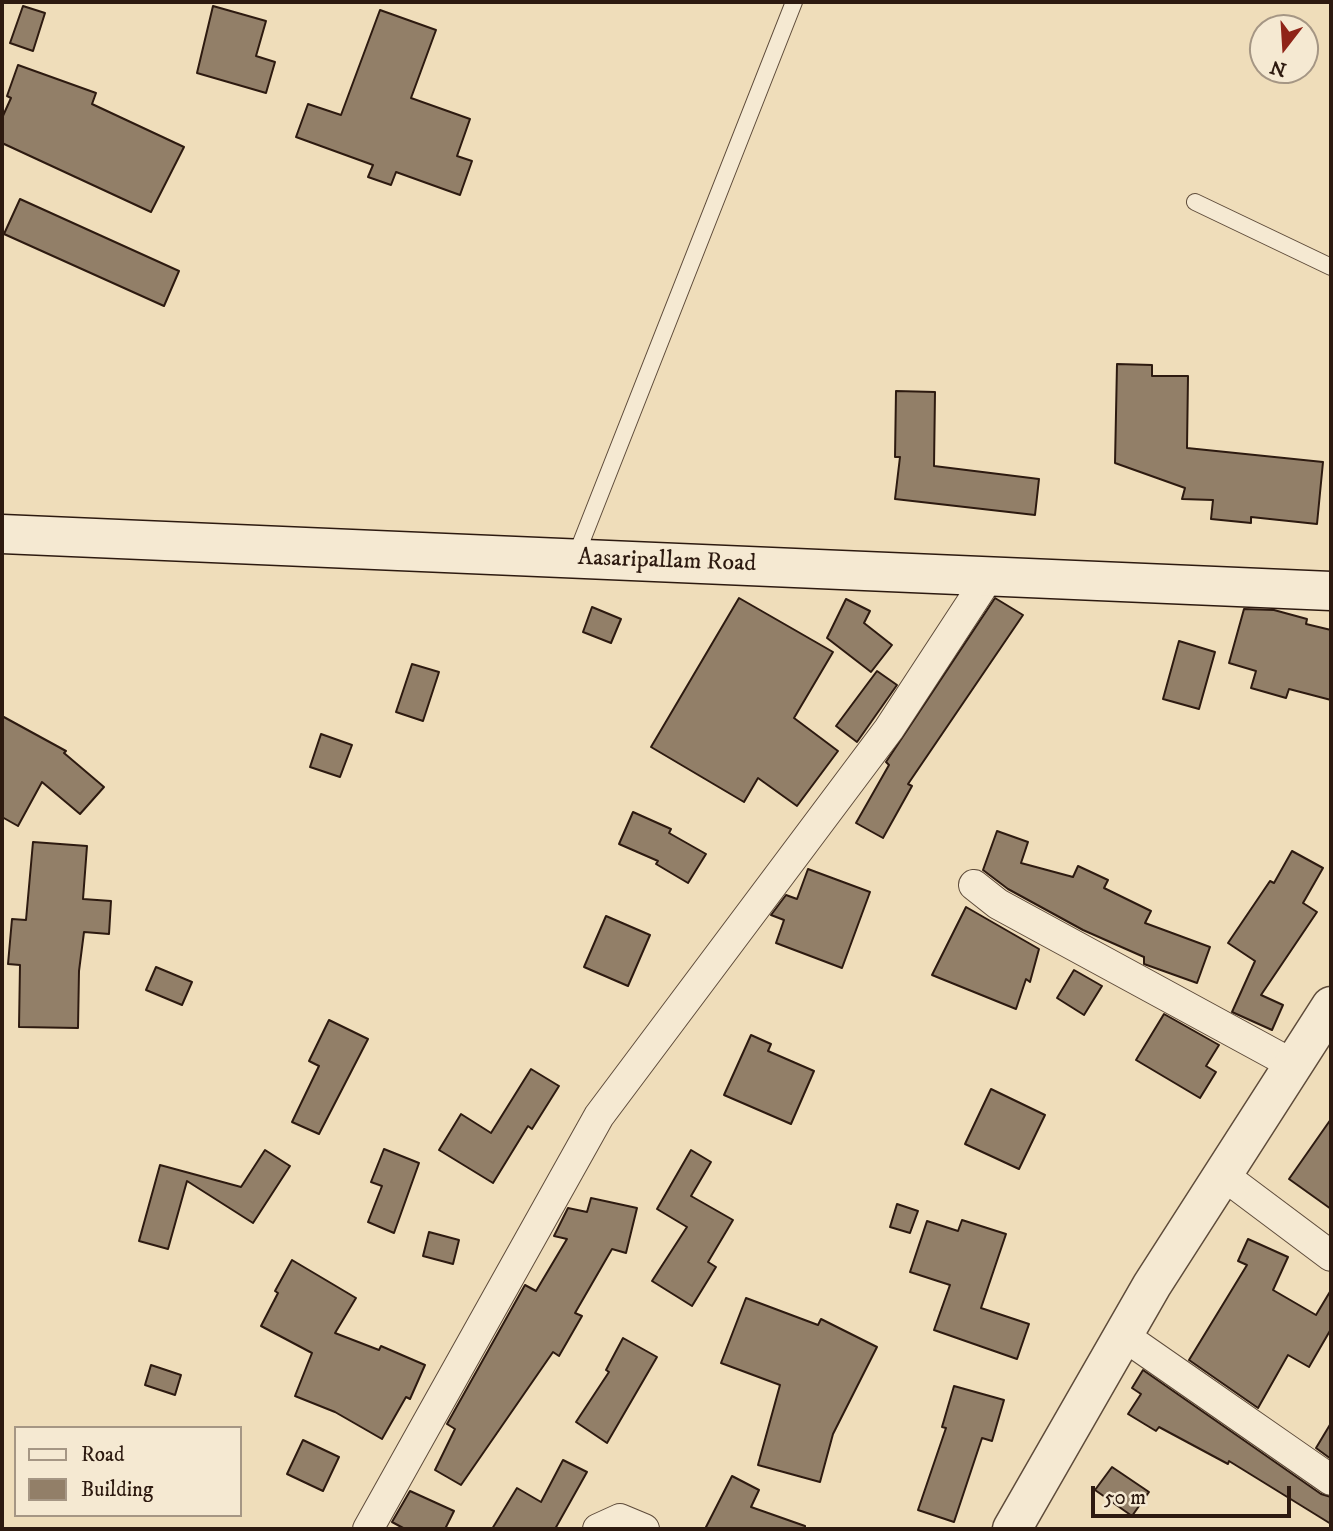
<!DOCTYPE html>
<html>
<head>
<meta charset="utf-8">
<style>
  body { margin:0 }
  #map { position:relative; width:1333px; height:1531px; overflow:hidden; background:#efddba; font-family:"IM FELL DW Pica",serif }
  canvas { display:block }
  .frame { position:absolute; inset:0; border:4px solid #2d1a10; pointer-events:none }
  .legend { position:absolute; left:14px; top:1426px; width:228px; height:91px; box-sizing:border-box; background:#f5e9d2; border:2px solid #a59684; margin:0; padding:9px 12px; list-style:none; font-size:21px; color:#2d1a10 }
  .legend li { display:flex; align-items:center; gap:14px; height:35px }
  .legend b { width:35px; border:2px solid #a59684 }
  .north { position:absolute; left:1249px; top:14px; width:70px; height:70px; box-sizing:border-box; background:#f5e9d2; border:2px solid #a59684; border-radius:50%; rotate:197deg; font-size:19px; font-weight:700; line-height:28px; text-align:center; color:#2d1a10 }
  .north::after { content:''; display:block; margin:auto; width:24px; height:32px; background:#8f2418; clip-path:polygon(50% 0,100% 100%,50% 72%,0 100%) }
  .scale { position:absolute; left:1091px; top:1486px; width:200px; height:32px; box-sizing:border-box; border:4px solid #2d1a10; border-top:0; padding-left:9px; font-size:21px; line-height:24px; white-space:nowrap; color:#2d1a10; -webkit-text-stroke:5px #f5e9d2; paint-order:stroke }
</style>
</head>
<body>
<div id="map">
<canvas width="1333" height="1531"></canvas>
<div class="frame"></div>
<ul class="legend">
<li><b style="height:9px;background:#f5e9d2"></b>Road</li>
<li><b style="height:19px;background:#927f68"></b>Building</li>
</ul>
<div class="north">N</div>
<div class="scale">50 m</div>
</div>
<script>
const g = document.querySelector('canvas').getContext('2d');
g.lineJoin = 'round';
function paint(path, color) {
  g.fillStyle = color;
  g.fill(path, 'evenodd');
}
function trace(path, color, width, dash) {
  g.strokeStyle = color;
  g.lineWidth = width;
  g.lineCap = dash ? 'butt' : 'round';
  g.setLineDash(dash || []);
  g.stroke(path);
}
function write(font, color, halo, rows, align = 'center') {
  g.font = font + ' "IM FELL DW Pica",serif';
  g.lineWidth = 5;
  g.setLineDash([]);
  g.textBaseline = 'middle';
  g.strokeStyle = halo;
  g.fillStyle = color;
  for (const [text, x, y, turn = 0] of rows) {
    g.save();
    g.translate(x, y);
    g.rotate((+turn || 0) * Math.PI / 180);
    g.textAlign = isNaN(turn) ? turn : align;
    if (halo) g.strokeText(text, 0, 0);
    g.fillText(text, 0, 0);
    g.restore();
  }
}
const building = new Path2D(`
  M 23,6 L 45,13 L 33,51 L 10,43 Z
  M 213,6 L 266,21 L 256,56 L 275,62 L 266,93 L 197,73 Z
  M 380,10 L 436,30 L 411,98 L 470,119 L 457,156 L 472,161 L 460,195 L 396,172 L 391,185 L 368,177 L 373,165 L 296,137 L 308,104 L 341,115 Z
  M 18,65 L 96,93 L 92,104 L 184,147 L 151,212 L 2,143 L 2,118 L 11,98 L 7,96 Z
  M 20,199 L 179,271 L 164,306 L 4,234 Z
  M 1117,364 L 1152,365 L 1152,376 L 1188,376 L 1187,448 L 1323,462 L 1317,524 L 1251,517 L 1251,523 L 1211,519 L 1213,500 L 1182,499 L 1185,488 L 1115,463 Z
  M 896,391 L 935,392 L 934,466 L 1039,479 L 1035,515 L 895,499 L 900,457 L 895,457 Z
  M 739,598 L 833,652 L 794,718 L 838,751 L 797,806 L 758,778 L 744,802 L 651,747 Z
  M 995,598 L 1023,615 L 908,784 L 912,786 L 883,838 L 856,823 L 889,765 L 886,762 Z
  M 846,599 L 870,611 L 864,623 L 892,645 L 871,672 L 827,638 Z
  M 592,607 L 621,619 L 611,643 L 583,632 Z
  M 1244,609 L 1274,610 L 1307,619 L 1306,624 L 1331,630 L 1331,700 L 1289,689 L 1286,698 L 1251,688 L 1256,671 L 1229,663 Z
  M 1179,641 L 1215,652 L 1199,709 L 1163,699 Z
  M 412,664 L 439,672 L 423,721 L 396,712 Z
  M 877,671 L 897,685 L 857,742 L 836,726 Z
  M 2,716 L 66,751 L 64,753 L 104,787 L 80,814 L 42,782 L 18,826 L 2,817 Z
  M 321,734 L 352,745 L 340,777 L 310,767 Z
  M 633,812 L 671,829 L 669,833 L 706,854 L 688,883 L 656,864 L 658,861 L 619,844 Z
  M 997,831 L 1028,842 L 1021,863 L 1073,877 L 1078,866 L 1108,880 L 1104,888 L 1151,911 L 1145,923 L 1210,947 L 1197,983 L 1144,964 L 1144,957 L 1083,930 L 1008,889 L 983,870 Z
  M 33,842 L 87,846 L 83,899 L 111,901 L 109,934 L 84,932 L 79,971 L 78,1028 L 19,1027 L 20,965 L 8,964 L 12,919 L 26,920 Z
  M 1292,851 L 1323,868 L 1303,903 L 1317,912 L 1261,995 L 1283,1005 L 1272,1030 L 1232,1012 L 1255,961 L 1228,943 L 1270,881 L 1274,883 Z
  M 808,869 L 870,892 L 842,968 L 776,943 L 784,920 L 771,915 L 786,895 L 797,899 Z
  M 966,907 L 1039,949 L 1030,982 L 1026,979 L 1016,1009 L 932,975 Z
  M 606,916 L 650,935 L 628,986 L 584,967 Z
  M 156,967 L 192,982 L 182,1005 L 146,990 Z
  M 1074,970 L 1102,986 L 1084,1015 L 1057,998 Z
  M 1164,1014 L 1219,1045 L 1206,1066 L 1216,1072 L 1200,1098 L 1136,1060 Z
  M 329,1020 L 368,1039 L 319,1134 L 292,1122 L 319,1066 L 309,1061 Z
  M 751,1035 L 771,1044 L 768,1051 L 814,1071 L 791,1124 L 724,1095 Z
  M 531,1069 L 559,1086 L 532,1129 L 528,1126 L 493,1183 L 439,1150 L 461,1114 L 491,1133 Z
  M 991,1089 L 1045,1115 L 1019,1169 L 965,1144 Z
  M 1331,1119 L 1331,1209 L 1289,1179 Z
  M 384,1149 L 419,1163 L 394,1233 L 368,1222 L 382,1186 L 371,1182 Z
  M 265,1150 L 290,1166 L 253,1223 L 187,1181 L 168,1249 L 139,1241 L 160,1165 L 241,1187 Z
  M 691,1150 L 711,1162 L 691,1196 L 733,1220 L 708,1262 L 716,1267 L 692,1306 L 652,1281 L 687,1227 L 657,1209 Z
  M 591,1198 L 637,1208 L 626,1253 L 612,1249 L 575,1313 L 582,1316 L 559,1356 L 553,1352 L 461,1485 L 435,1470 L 455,1429 L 447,1424 L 525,1285 L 536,1291 L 567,1239 L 554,1236 L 568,1208 L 587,1212 Z
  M 897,1204 L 918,1211 L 910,1233 L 890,1227 Z
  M 962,1220 L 1006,1234 L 981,1308 L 1029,1324 L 1017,1359 L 934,1330 L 950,1285 L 910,1272 L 927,1221 L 958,1231 Z
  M 429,1232 L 459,1240 L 453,1264 L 423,1256 Z
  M 1248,1239 L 1288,1257 L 1273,1290 L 1316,1315 L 1331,1290 L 1331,1329 L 1309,1367 L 1288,1355 L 1258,1408 L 1189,1360 L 1247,1265 L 1238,1261 Z
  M 292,1260 L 356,1298 L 335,1333 L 379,1350 L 381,1346 L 425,1365 L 410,1399 L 406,1397 L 382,1439 L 335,1412 L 295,1396 L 312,1353 L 261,1326 L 278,1293 L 275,1291 Z
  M 746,1298 L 818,1325 L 821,1319 L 877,1347 L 833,1434 L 820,1482 L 758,1465 L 780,1385 L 721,1363 Z
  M 623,1338 L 657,1357 L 607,1443 L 576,1422 L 609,1372 L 606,1370 Z
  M 151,1365 L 181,1375 L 175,1395 L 145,1385 Z
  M 1143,1370 L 1321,1494 L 1331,1497 L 1331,1524 L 1229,1461 L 1228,1464 L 1159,1427 L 1156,1431 L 1128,1414 L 1141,1394 L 1132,1388 Z
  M 954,1386 L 1004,1400 L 992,1441 L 982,1438 L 954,1522 L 918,1510 L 946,1428 L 942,1427 Z
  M 1331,1423 L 1331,1459 L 1316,1448 Z
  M 303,1440 L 339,1457 L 323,1491 L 287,1474 Z
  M 563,1460 L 587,1472 L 555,1529 L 492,1529 L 517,1488 L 541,1502 Z
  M 1112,1467 L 1149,1492 L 1132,1516 L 1095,1490 Z
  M 732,1476 L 759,1490 L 751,1507 L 805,1526 L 805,1529 L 705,1529 Z
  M 410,1491 L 454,1511 L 445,1529 L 405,1529 L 392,1522 Z`);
const service = new Path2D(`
  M 1195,202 L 1331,267
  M 575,558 L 794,2`);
const minor = new Path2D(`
  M 974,885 L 998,904 L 1292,1064
  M 1223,1175 L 1331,1256
  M 1124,1336 L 1331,1480
  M 368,1529 L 599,1116 L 889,729 L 989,576
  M 598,1529 L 620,1519 L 644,1529`);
const tertiary = new Path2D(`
  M 1012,1529 L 1152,1285 L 1331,1006`);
const secondary = new Path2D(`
  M 2,534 L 1331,591`);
const streetNames = [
  ["Aasaripallam Road",667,562,2]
];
paint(building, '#927f68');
trace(building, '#2d1a10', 2);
trace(service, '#5e4b3a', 18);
trace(minor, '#5e4b3a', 32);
trace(tertiary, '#5e4b3a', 41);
trace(secondary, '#2d1a10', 41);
trace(service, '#f5e9d2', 16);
trace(minor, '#f5e9d2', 30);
trace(tertiary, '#f5e9d2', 38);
trace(secondary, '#f5e9d2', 38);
write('24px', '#2d1a10', '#f5e9d2', streetNames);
</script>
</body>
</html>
